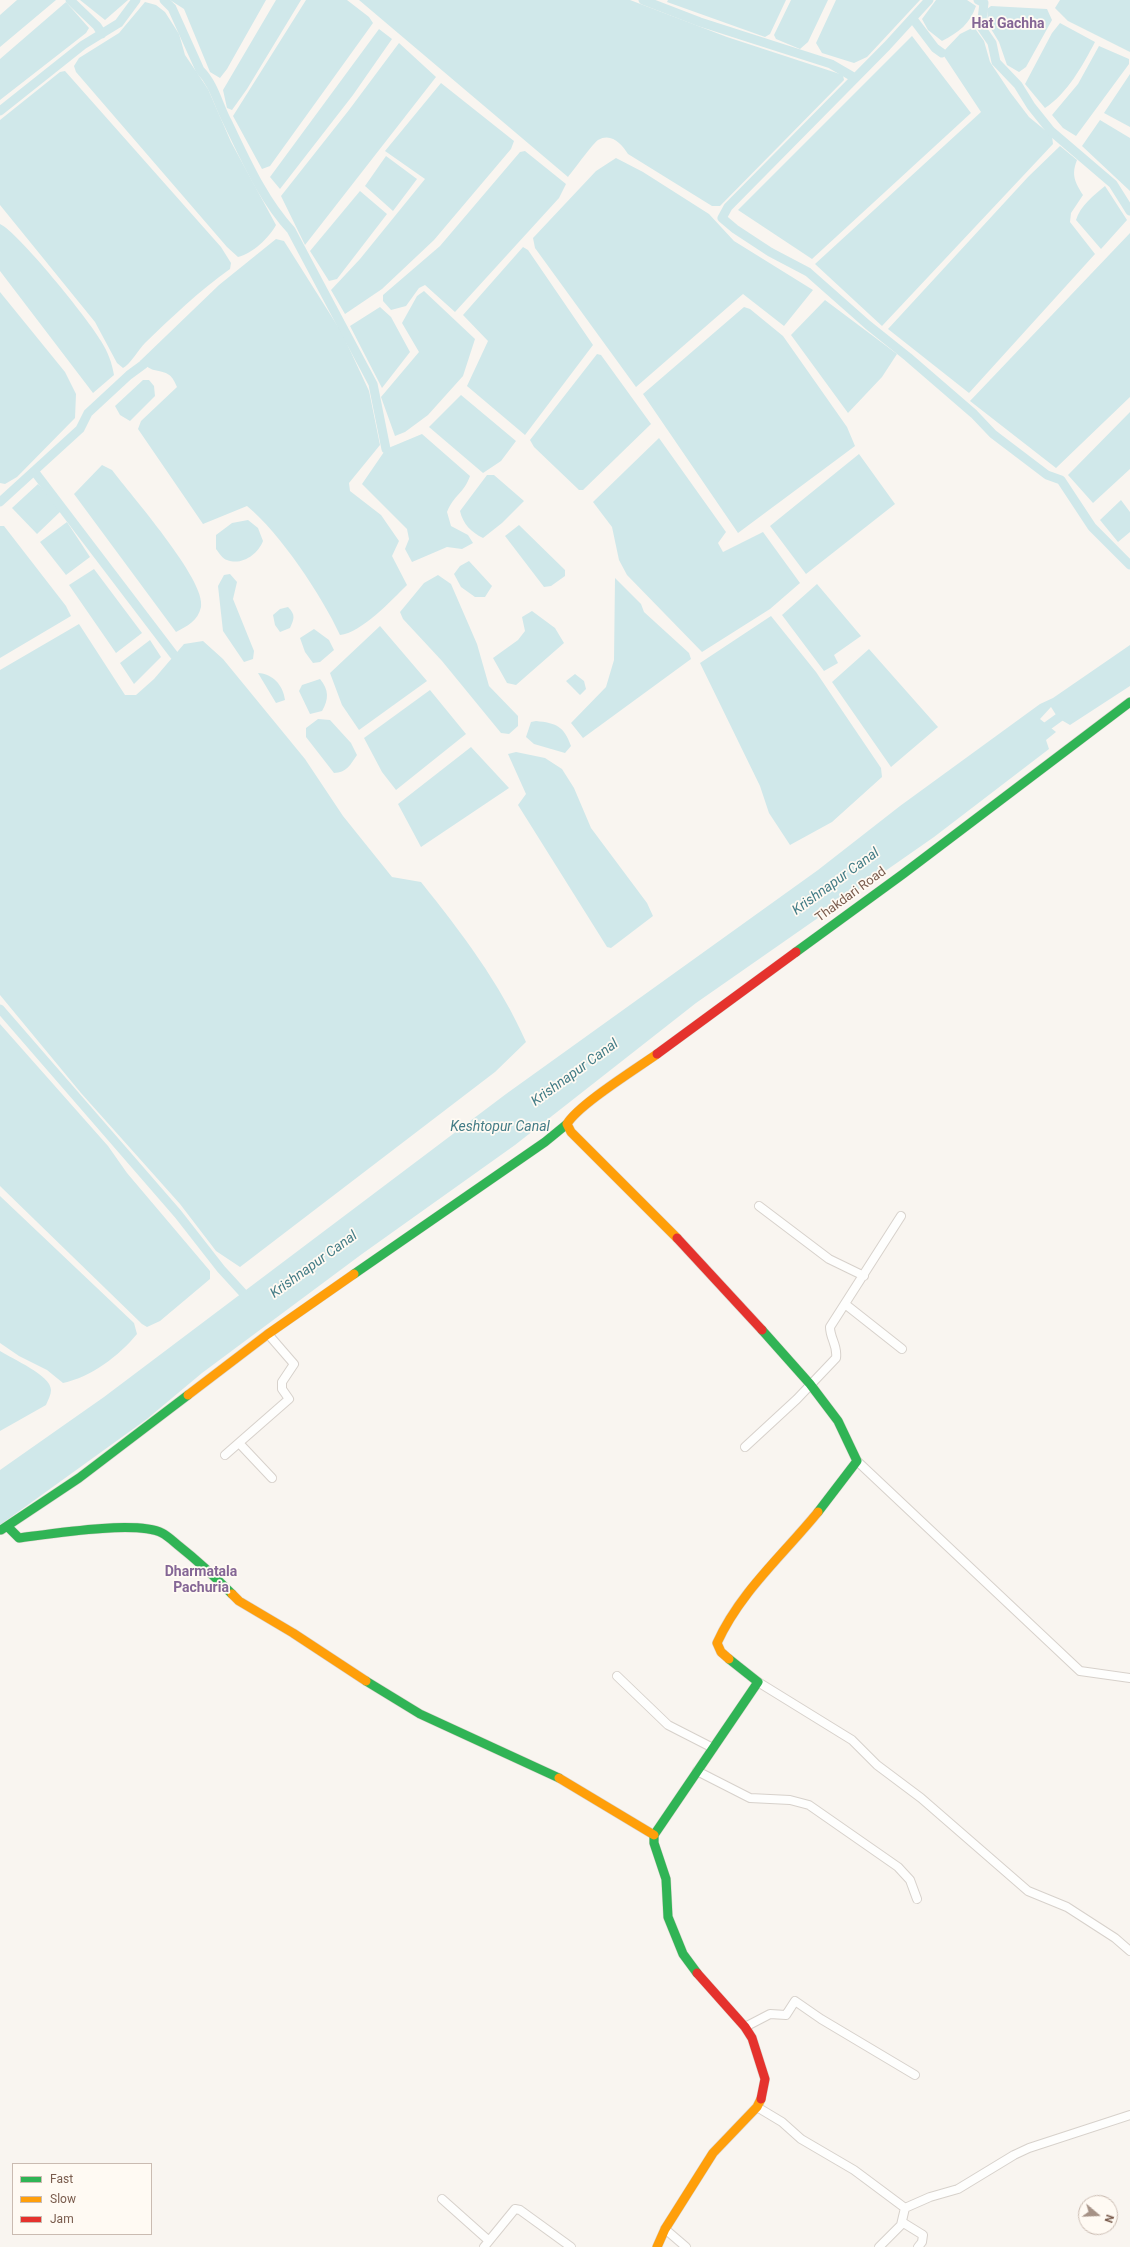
<!DOCTYPE html>
<html>
<head>
<meta charset="utf-8">
<style>
  body { margin:0 }
  #map { position:relative; width:1130px; height:2247px; overflow:hidden; background:#f9f5f0; font-family:Roboto,sans-serif }
  canvas { display:block }
  .legend { position:absolute; left:12px; top:2163px; width:140px; height:72px; box-sizing:border-box; background:#fffaf3; border:1px solid #cabbb1; margin:0; padding:5px 7px; list-style:none; font-size:12px; color:#7a5c4d }
  .legend li { display:flex; align-items:center; gap:8px; height:20px }
  .legend b { width:20px; border:1px solid #cabbb1 }
  .north { position:absolute; left:1078px; top:2195px; width:40px; height:40px; box-sizing:border-box; background:#fffaf3; border:1px solid #cabbb1; border-radius:50%; rotate:109deg; font-size:11px; font-weight:700; line-height:16px; text-align:center; color:#7a5c4d }
  .north::after { content:''; display:block; margin:auto; width:14px; height:18px; background:#a69286; clip-path:polygon(50% 0,100% 100%,50% 72%,0 100%) }
</style>
</head>
<body>
<div id="map">
<canvas width="1130" height="2247"></canvas>
<ul class="legend">
<li><b style="height:5px;background:#30b455"></b>Fast</li>
<li><b style="height:5px;background:#ff9f0a"></b>Slow</li>
<li><b style="height:5px;background:#e5322d"></b>Jam</li>
</ul>
<div class="north">N</div>
</div>
<script>
const g = document.querySelector('canvas').getContext('2d');
g.lineJoin = 'round';
function paint(path, color) {
  g.fillStyle = color;
  g.fill(path, 'evenodd');
}
function trace(path, color, width, dash) {
  g.strokeStyle = color;
  g.lineWidth = width;
  g.lineCap = dash ? 'butt' : 'round';
  g.setLineDash(dash || []);
  g.stroke(path);
}
function write(font, color, halo, rows, align = 'center') {
  g.font = font + ' Roboto,sans-serif';
  g.lineWidth = 3.5;
  g.setLineDash([]);
  g.textBaseline = 'middle';
  g.strokeStyle = halo;
  g.fillStyle = color;
  for (const [text, x, y, turn = 0] of rows) {
    g.save();
    g.translate(x, y);
    g.rotate((+turn || 0) * Math.PI / 180);
    g.textAlign = isNaN(turn) ? turn : align;
    if (halo) g.strokeText(text, 0, 0);
    g.fillText(text, 0, 0);
    g.restore();
  }
}
const water = new Path2D(`
  M 17,0 L 56,0 L 0,47 L 0,15 Z
  M 80,0 L 128,0 L 105,20 Z
  M 170,0 L 266,0 L 227,69 L 220,78 L 210,72 L 184,9 Z
  M 276,0 L 301,0 L 247,89 L 232,110 L 227,108 L 223,90 Z
  M 306,0 L 347,0 L 369,17 L 373,23 L 270,166 L 262,169 L 233,116 Z
  M 359,0 L 630,0 L 727,37 L 843,75 L 844,80 L 720,206 L 712,206 L 628,154 C 622,144 611,132 598,140 C 594,142 573,171 568,177 Z
  M 668,0 L 786,0 L 770,34 L 765,37 L 667,2 Z
  M 791,0 L 828,0 L 808,42 L 800,49 L 776,39 L 774,35 Z
  M 836,0 L 920,0 L 867,57 L 854,63 L 822,53 L 816,43 Z
  M 936,0 L 967,0 L 976,6 C 970,24 959,32 942,41 L 928,30 L 922,19 Z
  M 1060,0 L 1130,0 L 1130,52 L 1068,21 L 1055,8 Z
  M 66,2 L 89,28 L 86,33 L 0,100 L 0,59 Z
  M 145,2 L 156,5 L 165,12 L 179,34 L 185,55 L 208,89 L 231,142 L 276,225 C 269,238 252,254 238,257 L 227,247 L 76,72 L 74,66 L 79,58 L 119,33 Z
  M 991,6 L 1047,9 L 1052,20 L 1026,67 L 1019,72 L 1007,65 L 999,42 L 988,24 L 987,9 Z
  M 1060,23 L 1095,42 C 1083,65 1067,94 1045,108 L 1025,84 L 1052,33 Z
  M 974,27 L 984,41 L 990,62 L 1010,92 L 1029,117 L 1052,136 L 1053,144 L 882,326 L 815,264 L 981,112 L 942,53 L 960,34 Z
  M 379,29 L 392,39 L 353,95 L 280,189 L 270,177 Z
  M 912,36 L 971,113 L 812,259 L 738,210 Z
  M 399,43 L 436,77 L 305,245 L 281,196 L 349,110 Z
  M 1099,46 L 1129,59 L 1129,64 L 1076,136 L 1063,128 L 1052,115 L 1078,84 Z
  M 65,71 L 221,247 L 231,263 L 230,269 C 200,290 171,318 145,343 C 138,350 130,365 123,368 L 117,363 L 95,322 L 0,205 L 0,120 L 60,72 Z
  M 1130,74 L 1130,127 L 1104,113 Z
  M 441,83 L 514,141 L 511,149 L 434,240 L 382,289 L 345,314 L 331,290 L 360,259 L 425,179 L 385,151 Z
  M 1100,120 L 1130,138 L 1130,191 L 1082,146 Z
  M 1060,146 L 1077,160 C 1071,175 1075,182 1083,195 L 1071,213 L 1070,222 L 1095,254 L 969,393 L 888,329 L 1028,177 Z
  M 525,151 L 566,184 L 559,198 L 455,312 L 425,285 L 419,288 L 406,306 L 391,310 L 383,301 L 383,295 L 440,246 L 520,152 Z
  M 386,156 L 417,179 L 393,211 L 365,186 Z
  M 616,158 L 643,172 L 709,214 L 734,241 L 813,290 L 784,326 L 743,294 L 636,387 L 535,248 L 533,238 L 596,171 Z
  M 1105,186 L 1127,220 L 1101,249 L 1076,220 C 1080,206 1094,195 1105,186 Z
  M 360,191 L 387,214 L 337,279 L 329,281 L 310,251 Z
  M 0,224 C 17,231 90,321 101,341 C 108,352 112,363 114,375 L 93,393 L 0,271 Z
  M 1130,233 L 1130,397 L 1056,468 L 970,401 Z
  M 276,239 L 284,241 L 342,333 L 369,391 L 380,445 L 349,483 L 350,491 L 381,515 L 399,541 L 392,556 L 407,585 C 392,600 361,633 340,635 C 322,596 280,533 247,506 L 203,524 L 138,429 L 141,421 L 177,387 C 171,373 168,373 154,370 C 149,369 144,364 140,361 L 219,285 Z
  M 523,247 L 528,250 L 593,345 L 525,435 L 467,386 L 488,341 L 463,315 Z
  M 424,291 L 475,339 L 463,376 L 428,415 L 405,432 L 395,436 L 381,397 L 419,352 L 402,323 L 417,296 Z
  M 0,292 L 65,372 L 76,394 L 75,418 L 17,477 L 5,484 L 0,483 Z
  M 825,300 L 897,354 L 882,377 L 848,413 L 791,335 Z
  M 380,307 L 391,317 L 410,352 L 382,388 L 350,326 Z
  M 744,307 L 750,309 L 783,336 L 847,427 L 855,446 L 738,533 L 643,394 Z
  M 597,354 L 601,355 L 651,424 L 583,490 L 579,490 L 534,447 L 530,440 Z
  M 143,380 L 149,380 L 154,386 L 155,396 L 130,421 L 120,415 L 115,406 Z
  M 461,395 L 516,441 L 501,461 L 483,473 L 429,427 Z
  M 1130,412 L 1130,469 L 1093,503 L 1068,475 Z
  M 422,434 L 470,476 C 464,493 454,495 447,512 L 451,526 L 468,535 L 473,543 L 462,549 L 447,547 L 412,562 L 405,549 L 409,539 L 407,529 L 362,484 L 386,449 Z
  M 659,438 L 726,532 L 718,543 L 723,552 L 763,532 L 800,583 L 770,609 L 702,652 L 627,575 L 619,560 L 612,527 L 593,502 Z
  M 859,454 L 895,504 L 806,574 L 770,526 Z
  M 102,465 L 112,470 C 129,493 207,581 201,607 C 198,621 187,626 176,632 L 74,494 Z
  M 487,475 L 494,475 L 524,501 L 502,523 L 483,538 C 471,532 463,524 460,511 Z
  M 38,484 L 62,510 L 37,534 L 12,508 Z
  M 1121,500 L 1130,512 L 1130,532 L 1118,542 L 1100,520 Z
  M 248,520 L 258,528 L 263,541 C 258,554 242,566 227,560 C 223,559 219,553 216,549 L 216,535 L 232,523 Z
  M 67,522 L 90,557 L 66,575 L 40,542 Z
  M 519,525 L 565,570 L 565,576 L 551,586 L 544,587 L 505,536 Z
  M 0,526 L 4,526 L 66,606 L 71,616 L 0,658 Z
  M 469,561 L 492,586 L 485,597 L 475,597 L 461,587 L 454,574 L 460,566 Z
  M 94,569 L 142,633 L 116,653 L 69,585 Z
  M 230,574 L 237,582 L 233,599 L 254,651 L 253,659 L 244,662 L 223,631 L 218,586 L 224,575 Z
  M 438,575 L 451,584 L 477,644 L 489,686 L 518,716 L 518,726 L 509,734 L 501,733 L 442,661 L 403,619 L 400,612 L 424,583 Z
  M 615,578 L 641,604 L 644,612 L 689,653 L 691,659 L 583,738 L 571,723 L 606,687 L 614,660 Z
  M 817,584 L 861,636 L 834,655 L 838,663 L 824,671 L 782,615 Z
  M 288,607 C 296,615 294,619 290,628 L 280,632 L 275,625 L 273,615 L 280,609 Z
  M 532,611 L 555,628 L 564,643 L 516,685 L 507,683 L 493,658 L 518,640 L 525,631 L 522,617 Z
  M 771,616 L 816,672 L 881,768 L 882,777 L 832,822 L 790,845 L 769,813 L 760,786 L 700,663 Z
  M 79,624 L 125,695 L 136,695 L 154,679 L 184,644 L 203,641 L 223,659 L 305,759 L 343,816 L 392,877 L 421,882 C 461,932 500,983 526,1042 L 495,1072 L 240,1267 L 216,1251 L 180,1204 L 81,1093 L 0,995 L 0,670 Z
  M 380,626 L 427,681 L 359,730 L 342,705 L 330,673 Z
  M 314,629 L 329,640 L 334,650 L 320,662 L 313,663 L 305,652 L 300,638 Z
  M 150,640 L 161,657 L 134,684 L 120,663 Z
  M 1130,645 L 1130,686 L 1070,725 L 1058,718 L 1051,707 L 1040,719 L 1056,732 L 1046,740 L 1049,749 L 934,837 L 696,1003 L 515,1145 L 362,1254 L 202,1373 L 147,1419 L 0,1525 L 0,1470 L 104,1397 L 506,1094 L 818,870 L 900,806 L 1040,704 L 1053,698 Z
  M 869,649 L 938,727 L 891,767 L 832,682 Z
  M 258,673 C 273,674 283,685 285,700 L 276,703 Z
  M 575,674 L 584,681 L 586,689 L 580,695 L 566,681 Z
  M 320,679 C 329,690 329,699 322,711 L 310,714 L 299,691 L 302,685 Z
  M 430,690 L 466,734 L 396,790 L 382,772 L 364,738 Z
  M 318,719 L 330,720 L 351,743 L 357,755 C 351,764 346,773 334,773 L 306,737 L 306,728 Z
  M 536,721 C 556,723 564,726 571,746 L 565,753 L 534,744 L 526,737 L 531,722 Z
  M 471,747 L 509,788 L 421,847 L 398,804 Z
  M 516,752 L 545,758 L 562,769 L 574,788 L 591,828 L 647,903 L 653,916 L 611,948 L 607,947 L 518,805 L 526,794 L 508,754 Z
  M 0,1024 L 108,1146 L 127,1173 L 210,1271 L 210,1279 L 160,1321 L 147,1327 L 142,1324 L 0,1186 Z
  M 0,1196 L 134,1323 L 137,1334 C 119,1356 91,1377 63,1383 L 47,1370 L 19,1356 L 0,1343 Z
  M 0,1351 C 12,1359 51,1375 51,1390 C 51,1395 48,1400 46,1405 L 0,1431 Z`);
const canal = new Path2D(`
  M 70,0 L 97,26 L 102,34
  M 164,0 L 172,8 L 200,70 C 214,84 218,104 227,121 C 245,158 263,200 291,230 L 373,384 L 386,449
  M 643,0 L 700,22 L 831,64 L 855,78
  M 929,0 L 887,46 L 728,207 L 722,218 L 735,229 L 770,252 L 808,272 L 868,325 L 908,357 L 974,414 L 993,434 L 1047,475 L 1061,480 L 1092,527 L 1130,565
  M 978,0 L 984,3 L 981,27 L 992,43 L 996,62 L 1018,85 L 1031,106 L 1051,131 L 1113,184 L 1130,211
  M 913,19 L 935,48 L 942,53
  M 0,111 L 83,45 L 119,23 L 136,0
  M 34,471 L 174,655
  M 0,502 L 80,429 L 88,413 L 129,375 L 144,364
  M 1039,732 L 1068,711
  M 0,1009 L 178,1214 L 221,1269 L 243,1293`);
const street = new Path2D(`
  M 759,1206 L 829,1259 L 864,1276
  M 845,1304 L 902,1349
  M 239,1443 L 272,1478
  M 745,1447 L 797,1399 L 836,1358 C 838,1345 830,1339 830,1327 L 901,1216
  M 225,1455 L 289,1399 L 282,1389 L 282,1382 L 294,1364 L 268,1334
  M 857,1461 L 1080,1671 L 1130,1678
  M 617,1676 L 668,1725 L 713,1748
  M 758,1682 L 852,1740 L 877,1765 L 921,1798 L 1028,1891 L 1067,1907 L 1115,1938 L 1130,1951
  M 697,1771 L 750,1798 L 790,1800 L 809,1805 L 898,1867 L 910,1880 L 917,1899
  M 745,2027 L 770,2014 L 786,2015 L 795,2001 L 821,2019 L 915,2075
  M 757,2107 L 782,2122 L 801,2139 L 854,2170 L 905,2208 L 930,2197 L 958,2189 L 1014,2155 L 1029,2148 L 1130,2115
  M 442,2199 L 488,2240
  M 902,2222 L 923,2235 L 922,2242 L 918,2247
  M 665,2229 L 686,2247
  M 484,2247 L 515,2209 L 520,2210 L 571,2247
  M 879,2247 L 901,2225 L 905,2208`);
const fast = new Path2D(`
  M 796,952 L 903,874 L 1130,702
  M 354,1274 L 545,1142 L 567,1124
  M 762,1330 L 810,1384 L 838,1421 L 857,1461 L 818,1512
  M 7,1526 L 19,1538 C 50,1534 136,1520 162,1533 C 168,1536 174,1542 179,1546 C 198,1561 215,1577 232,1594
  M 1,1530 L 79,1478 L 188,1395
  M 366,1681 L 420,1714 L 559,1778
  M 697,1973 L 683,1954 L 668,1917 L 666,1879 L 654,1843 L 654,1835 L 758,1682 L 729,1659`);
const slow = new Path2D(`
  M 657,1054 C 636,1069 578,1105 567,1124 L 571,1132 L 677,1238
  M 188,1395 L 268,1334 L 354,1274
  M 232,1594 L 239,1601 L 293,1633 L 366,1681
  M 729,1659 L 721,1652 L 717,1643 C 740,1592 783,1555 818,1512
  M 559,1778 L 654,1835
  M 657,2247 L 665,2229 L 713,2153 L 757,2107 L 761,2099`);
const jam = new Path2D(`
  M 657,1054 L 796,952
  M 677,1238 L 762,1330
  M 697,1973 L 745,2027 L 752,2038 L 765,2079 L 761,2099`);
const streetNames = [
  ["Thakdari Road",851,895,-36]
];
const neighbourhoodNames = [
  ["Hat Gachha",1008,24],
  ["Dharmatala",201,1572],
  ["Pachuria",201,1588]
];
const waterNames = [
  ["Krishnapur Canal",836,882,-36],
  ["Krishnapur Canal",575,1073,-36],
  ["Keshtopur Canal",500,1127],
  ["Krishnapur Canal",314,1265,-36]
];
paint(water, '#d0e8ea');
trace(canal, '#d0e8ea', 9);
trace(street, '#d7d1cb', 10);
trace(fast, '#d9d2cb', 10);
trace(slow, '#d9d2cb', 10);
trace(jam, '#d9d2cb', 10);
trace(street, '#fefefd', 8);
trace(fast, '#30b455', 9);
trace(slow, '#ff9f0a', 9);
trace(jam, '#e5322d', 9);
write('13px', '#7a5c4d', '#fffaf3', streetNames);
write('bold 14px', '#846695', '#fffaf3', neighbourhoodNames);
write('italic 14px', '#437c86', '#fffaf3', waterNames);
</script>
</body>
</html>
